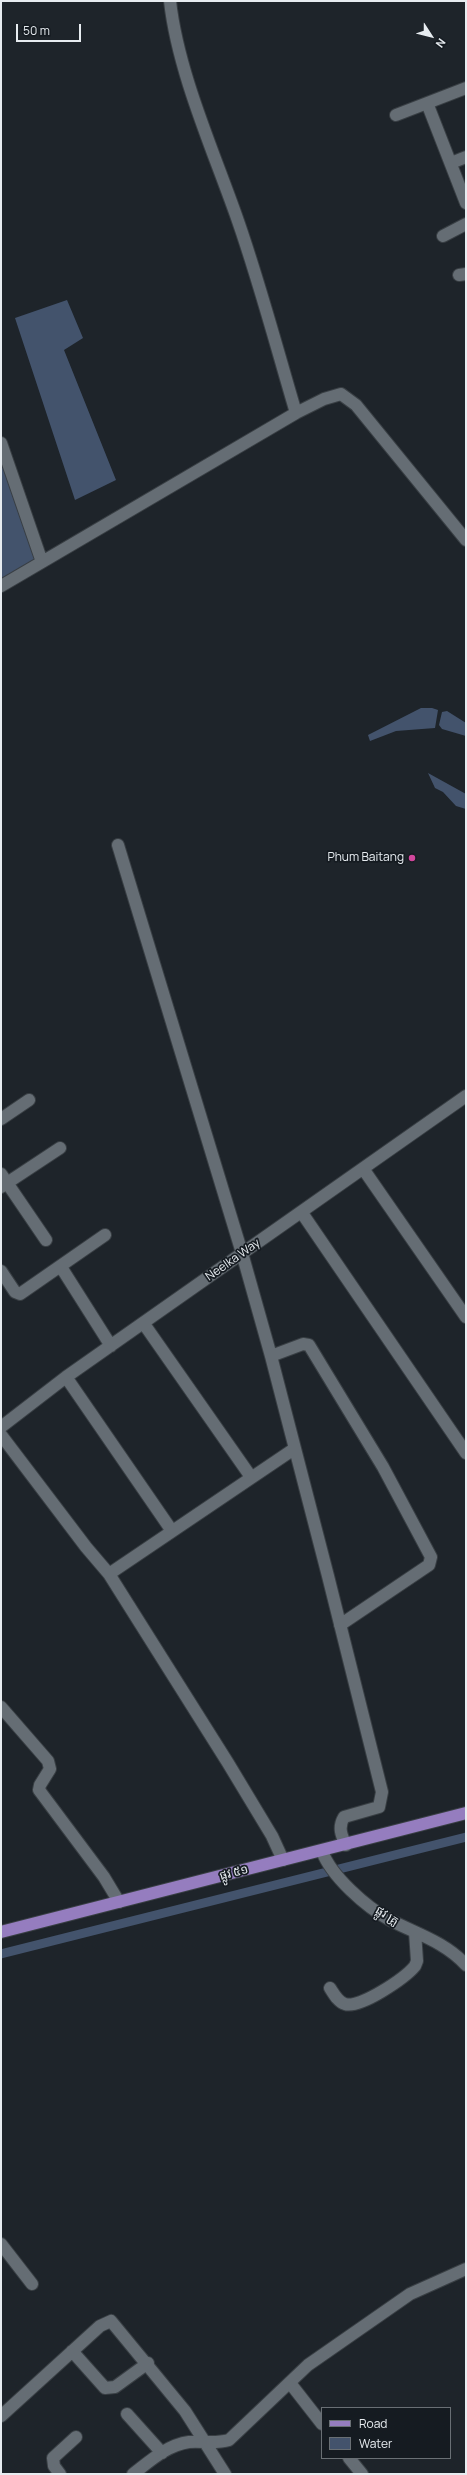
<!DOCTYPE html>
<html>
<head>
<meta charset="utf-8">
<style>
  body { margin:0 }
  #map { position:relative; width:467px; height:2475px; overflow:hidden; background:#1e242a; font-family:Manrope,sans-serif }
  canvas { display:block }
  .frame { position:absolute; inset:0; border:2px solid #e7ecf0; pointer-events:none }
  .legend { position:absolute; left:321px; top:2407px; width:130px; height:52px; box-sizing:border-box; background:#151b21; border:1px solid #696f74; margin:0; padding:5px 7px; list-style:none; font-size:12px; color:#e7ecf0 }
  .legend li { display:flex; align-items:center; gap:8px; height:20px }
  .legend b { width:20px; border:1px solid #696f74 }
  .north { position:absolute; left:411px; top:16px; width:40px; height:40px; -webkit-text-stroke:3px #151b21; paint-order:stroke; rotate:126deg; font-size:11px; font-weight:700; line-height:16px; text-align:center; color:#e7ecf0 }
  .north::after { content:''; display:block; margin:auto; width:14px; height:18px; background:#e7ecf0; clip-path:polygon(50% 0,100% 100%,50% 72%,0 100%) }
  .scale { position:absolute; left:16px; top:24px; width:65px; height:18px; box-sizing:border-box; border:2px solid #e7ecf0; border-top:0; padding-left:5px; font-size:12px; line-height:14px; white-space:nowrap; color:#e7ecf0; -webkit-text-stroke:3px #151b21; paint-order:stroke }
</style>
</head>
<body>
<div id="map">
<canvas width="467" height="2475"></canvas>
<div class="frame"></div>
<ul class="legend">
<li><b style="height:5px;background:#957dbf"></b>Road</li>
<li><b style="height:11px;background:#43536c"></b>Water</li>
</ul>
<div class="north">N</div>
<div class="scale">50 m</div>
</div>
<script>
const g = document.querySelector('canvas').getContext('2d');
g.lineJoin = 'round';
function paint(path, color) {
  g.fillStyle = color;
  g.fill(path, 'evenodd');
}
function trace(path, color, width, dash) {
  g.strokeStyle = color;
  g.lineWidth = width;
  g.lineCap = dash ? 'butt' : 'round';
  g.setLineDash(dash || []);
  g.stroke(path);
}
function write(font, color, halo, rows, align = 'center') {
  g.font = font + ' Manrope,"Noto Sans Khmer",sans-serif';
  g.lineWidth = 3.5;
  g.setLineDash([]);
  g.textBaseline = 'middle';
  g.strokeStyle = halo;
  g.fillStyle = color;
  for (const [text, x, y, turn = 0] of rows) {
    g.save();
    g.translate(x, y);
    g.rotate((+turn || 0) * Math.PI / 180);
    g.textAlign = isNaN(turn) ? turn : align;
    if (halo) g.strokeText(text, 0, 0);
    g.fillText(text, 0, 0);
    g.restore();
  }
}
const water = new Path2D(`
  M 67,300 L 83,338 L 64,350 L 116,480 L 75,500 L 15,318 Z
  M 1,454 L 38,561 L 1,581 Z
  M 421,708 L 432,708 L 438,710 L 435,728 L 396,731 L 370,741 L 368,735 Z
  M 447,711 L 466,723 L 466,736 L 442,729 L 439,725 L 442,712 Z
  M 428,773 L 466,794 L 466,809 L 456,806 L 443,792 L 435,788 Z`);
const canal = new Path2D(`
  M 1,1954 L 466,1837`);
const minor = new Path2D(`
  M 170,1 C 178,73 214,152 238,221 C 260,284 277,349 296,413
  M 427,103 L 466,203
  M 396,115 L 466,88
  M 451,163 L 466,157
  M 443,236 L 466,224
  M 459,275 L 466,274
  M 1,443 L 42,562
  M 1,586 L 296,413 L 324,399 L 341,394 L 356,405 L 466,540
  M 118,845 L 242,1253 L 271,1356 L 328,1576 L 382,1792 L 379,1807 L 344,1817 C 338,1827 341,1835 346,1845
  M 1,1119 L 29,1100
  M 364,1170 L 466,1317
  M 1,1174 L 46,1240
  M 1,1187 L 60,1148
  M 302,1213 L 466,1453
  M 61,1267 L 111,1346
  M 1,1271 L 15,1292 L 20,1294 L 105,1235
  M 144,1324 L 251,1477
  M 271,1356 L 303,1344 L 309,1345 L 383,1467 L 431,1557 L 429,1565 L 340,1625
  M 66,1377 L 172,1531
  M 1,1427 L 66,1377 L 466,1096
  M 1,1435 L 86,1547 L 109,1574 L 228,1763 L 272,1836 L 283,1860
  M 109,1574 L 294,1449
  M 1,1707 L 48,1761 L 50,1769 L 40,1785 L 39,1790 L 104,1877 L 119,1902
  M 322,1851 C 331,1876 366,1907 390,1920 C 417,1934 445,1942 466,1965
  M 330,1988 C 334,1994 338,2002 345,2004 C 360,2009 405,1978 415,1966 L 417,1961 L 415,1932
  M 1,2244 L 32,2284
  M 72,2351 L 105,2388 L 115,2387 L 148,2363
  M 290,2383 L 322,2424
  M 127,2414 L 162,2453
  M 1,2416 L 100,2326 L 111,2321 L 185,2411 L 225,2474
  M 349,2458 L 362,2474
  M 60,2474 L 54,2466 L 53,2458 L 76,2437
  M 133,2474 C 150,2461 167,2445 189,2442 C 203,2441 216,2444 229,2440 L 308,2365 L 410,2294 L 466,2269`);
const major = new Path2D(`
  M 1,1932 L 466,1813`);
const markers = [
  [412,858,4,"#d1479c"]
];
const poiNames = [
  ["Phum Baitang",404,858]
];
const streetNames = [
  ["Neelka Way",233,1260,-35],
  ["ផ្លូវ ៥១",234,1873,-15],
  ["ផ្លូវ គ្រូ",387,1916,32]
];
paint(water, '#43536c');
trace(canal, '#43536c', 9);
trace(minor, '#393f44', 14);
trace(major, '#393f44', 14);
trace(minor, '#656d74', 12);
trace(major, '#957dbf', 12);
for (const [x, y, r, color] of markers) {
  const dot = new Path2D();
  dot.arc(x, y, r, 0, 2 * Math.PI);
  g.fillStyle = color;
  g.fill(dot);
  trace(dot, '#151b21', 1.5);
}
write('12px', '#e7ecf0', '#151b21', poiNames, 'right');
write('12px', '#e7ecf0', '#151b21', streetNames);
</script>
</body>
</html>
